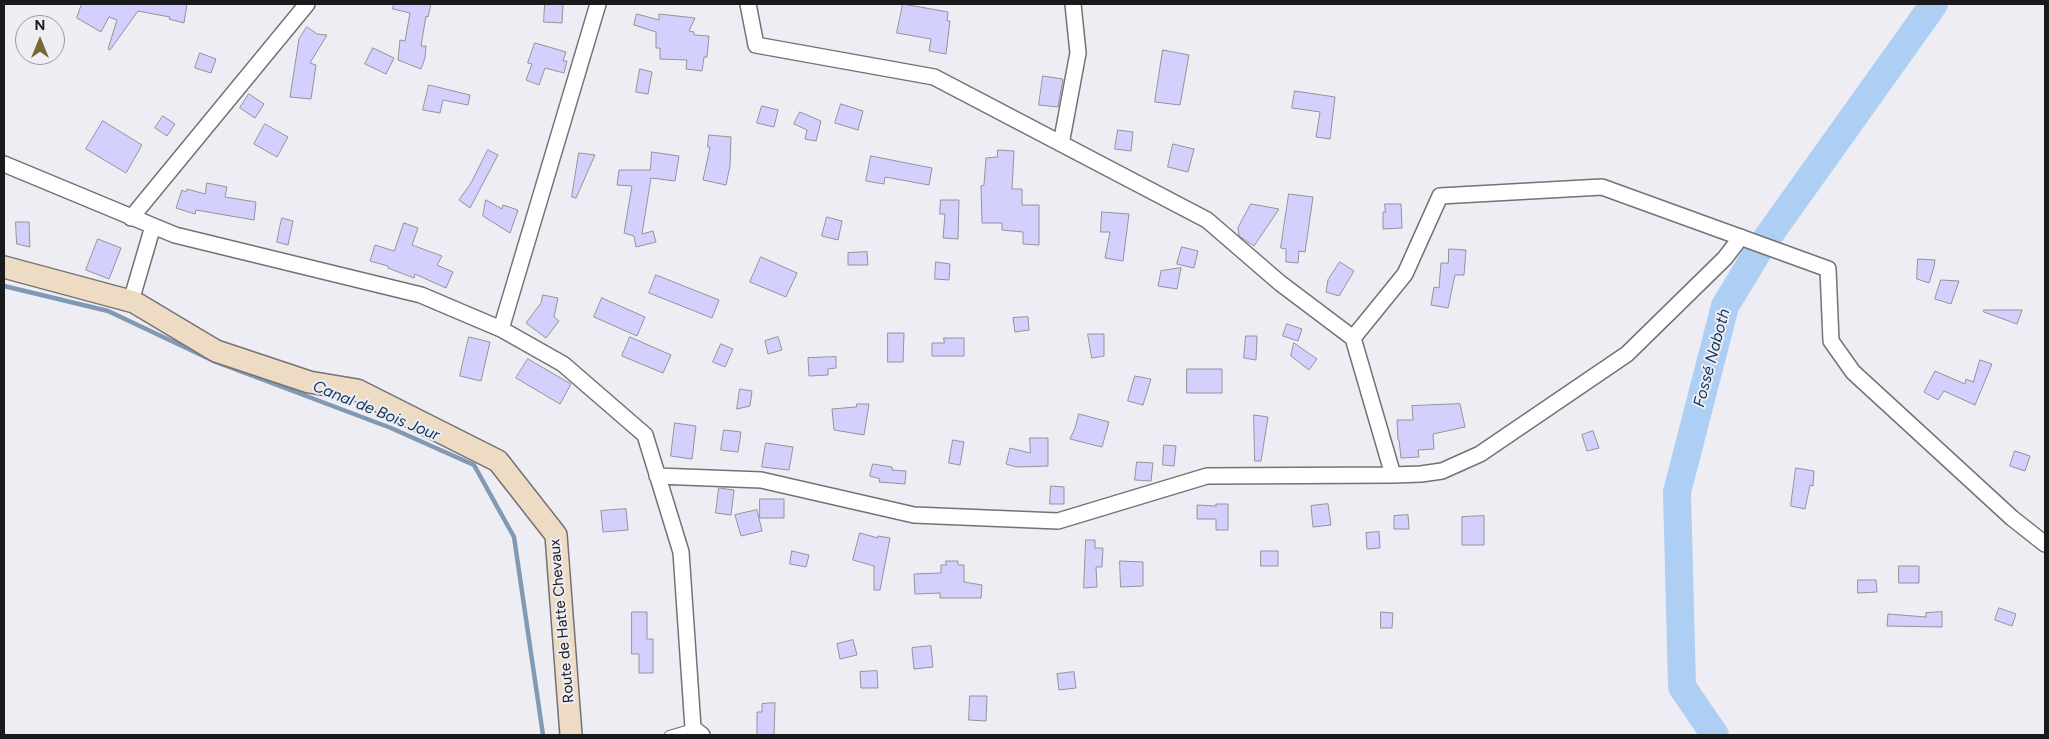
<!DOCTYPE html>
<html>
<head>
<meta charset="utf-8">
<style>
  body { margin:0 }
  #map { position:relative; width:2049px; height:739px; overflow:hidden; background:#ededf3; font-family:Figtree,sans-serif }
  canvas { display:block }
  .frame { position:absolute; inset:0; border:5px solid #1a1a1c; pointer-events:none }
  .north { position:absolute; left:15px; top:15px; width:50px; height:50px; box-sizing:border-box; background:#ededf3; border:1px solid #99999d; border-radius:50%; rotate:0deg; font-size:14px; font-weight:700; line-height:20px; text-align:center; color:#1a1a1c }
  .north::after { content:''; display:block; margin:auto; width:18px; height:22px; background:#766734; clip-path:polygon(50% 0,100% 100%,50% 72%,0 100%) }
</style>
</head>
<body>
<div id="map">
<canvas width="2049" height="739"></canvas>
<div class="frame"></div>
<div class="north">N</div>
</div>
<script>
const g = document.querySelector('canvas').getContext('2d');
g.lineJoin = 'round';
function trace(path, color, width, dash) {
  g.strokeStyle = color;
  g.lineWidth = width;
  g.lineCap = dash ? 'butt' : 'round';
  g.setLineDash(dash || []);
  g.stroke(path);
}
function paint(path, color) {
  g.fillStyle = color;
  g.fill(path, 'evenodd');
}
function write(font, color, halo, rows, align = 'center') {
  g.font = font + ' Figtree,sans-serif';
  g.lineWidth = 4;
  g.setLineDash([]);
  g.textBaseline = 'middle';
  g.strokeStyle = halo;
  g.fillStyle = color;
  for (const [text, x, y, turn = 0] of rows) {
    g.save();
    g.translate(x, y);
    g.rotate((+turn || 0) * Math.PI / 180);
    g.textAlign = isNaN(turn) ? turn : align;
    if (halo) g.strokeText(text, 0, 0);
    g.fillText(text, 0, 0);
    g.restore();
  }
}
const stream = new Path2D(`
  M 4,286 L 108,311 L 216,362 L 391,428 L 474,465 L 514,537 L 543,735`);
const river = new Path2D(`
  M 1715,735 L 1682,687 L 1677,492 L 1725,306 L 1762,245 L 1934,4`);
const building = new Path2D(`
  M 82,4 L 187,4 L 184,23 L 169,19 L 170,17 L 138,11 L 110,50 L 108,49 L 117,20 L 109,17 L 101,32 L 77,18 Z
  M 394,4 L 431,4 L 428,17 L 426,16 L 421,46 L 426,46 L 425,58 L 421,69 L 398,60 L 400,40 L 405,41 L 410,13 L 393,9 Z
  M 545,4 L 563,4 L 562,23 L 544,22 Z
  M 903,4 L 948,12 L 947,21 L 950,21 L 946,54 L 929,51 L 931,39 L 897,33 Z
  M 637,14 L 659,20 L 659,14 L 695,18 L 689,31 L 694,32 L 694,35 L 709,36 L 707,57 L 704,57 L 702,71 L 686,69 L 687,60 L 660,59 L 660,48 L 656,48 L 656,32 L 634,25 Z
  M 307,27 L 317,34 L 327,35 L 310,63 L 316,65 L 311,99 L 290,97 L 299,39 Z
  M 535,43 L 566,52 L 563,61 L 567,61 L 564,73 L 545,68 L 539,85 L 526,80 L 532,64 L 528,63 Z
  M 373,48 L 394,58 L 386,74 L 365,64 Z
  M 1163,50 L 1189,55 L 1180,105 L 1155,102 Z
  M 200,53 L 216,59 L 211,73 L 195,68 Z
  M 640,69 L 652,72 L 648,94 L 636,92 Z
  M 1043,76 L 1063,79 L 1058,107 L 1039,105 Z
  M 429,85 L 470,95 L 468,105 L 443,100 L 440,113 L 423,110 Z
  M 1295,91 L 1335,97 L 1330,139 L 1316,137 L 1320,112 L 1292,108 Z
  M 249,94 L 264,104 L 255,118 L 240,108 Z
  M 841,104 L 863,111 L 858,130 L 835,123 Z
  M 762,106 L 778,110 L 774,127 L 757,123 Z
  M 800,112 L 821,121 L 816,141 L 805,139 L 807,130 L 794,124 Z
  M 163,116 L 175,124 L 167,136 L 155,128 Z
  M 103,121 L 142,145 L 126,173 L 86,149 Z
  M 265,124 L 288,137 L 277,157 L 254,144 Z
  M 1118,130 L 1133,132 L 1131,151 L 1115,149 Z
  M 709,135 L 731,137 L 730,166 L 726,185 L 703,180 L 710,147 L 708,147 Z
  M 1173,144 L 1194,149 L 1188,172 L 1168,167 Z
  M 488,150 L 498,155 L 470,208 L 459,200 L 471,183 Z
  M 998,150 L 1014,151 L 1012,189 L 1022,189 L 1022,205 L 1039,205 L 1039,245 L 1023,244 L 1023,232 L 1002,230 L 1002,223 L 982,223 L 981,186 L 984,185 L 986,158 L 997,157 Z
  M 652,152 L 679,156 L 675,181 L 651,178 L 642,234 L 653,231 L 656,242 L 636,247 L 634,236 L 624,233 L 632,186 L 617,185 L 619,170 L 650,170 Z
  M 579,153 L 595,155 L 576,198 L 572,197 Z
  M 871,156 L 932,168 L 929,185 L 885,177 L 884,184 L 866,181 Z
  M 207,183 L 227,187 L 225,197 L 256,202 L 254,220 L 196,210 L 195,214 L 176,208 L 182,190 L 186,192 L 187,189 L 205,194 Z
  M 1289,194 L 1313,197 L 1305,252 L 1299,251 L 1298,263 L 1286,262 L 1286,249 L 1281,248 Z
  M 486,200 L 502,209 L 503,205 L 518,210 L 510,233 L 483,216 Z
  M 941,200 L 959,200 L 958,239 L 943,238 L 945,214 L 940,214 Z
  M 1251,204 L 1279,209 L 1254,246 L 1239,236 L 1238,228 Z
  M 1385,204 L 1401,204 L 1402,228 L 1383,229 L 1383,212 L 1385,212 Z
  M 1102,212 L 1129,214 L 1123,261 L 1105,258 L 1110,232 L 1101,232 Z
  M 827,217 L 842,221 L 838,240 L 822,236 Z
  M 282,218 L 293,221 L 288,245 L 277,242 Z
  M 16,222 L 29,222 L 30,247 L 17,244 Z
  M 404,223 L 418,228 L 412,245 L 442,256 L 437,265 L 453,272 L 446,288 L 415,274 L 414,278 L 388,268 L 388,266 L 370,261 L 375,245 L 394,251 Z
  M 98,239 L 121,248 L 109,279 L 86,270 Z
  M 1182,247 L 1198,251 L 1194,268 L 1177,264 Z
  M 1449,249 L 1466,250 L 1464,275 L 1455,275 L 1448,308 L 1431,305 L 1434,287 L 1439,288 L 1441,263 L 1448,263 Z
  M 867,252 L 868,265 L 848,265 L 848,253 Z
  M 761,257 L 797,273 L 786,297 L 750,282 Z
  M 1918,259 L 1935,260 L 1934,267 L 1929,283 L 1917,279 Z
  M 936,262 L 950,264 L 949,280 L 935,279 Z
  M 1340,262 L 1354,271 L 1339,296 L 1326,292 L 1328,280 Z
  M 1181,268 L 1177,289 L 1158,286 L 1161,271 Z
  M 656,275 L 719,300 L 712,318 L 649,293 Z
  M 1941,280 L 1959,281 L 1951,304 L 1935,299 Z
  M 543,295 L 558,298 L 554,317 L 559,321 L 546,338 L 526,323 L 541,303 Z
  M 602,298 L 645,317 L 637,336 L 594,317 Z
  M 1984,310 L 2022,310 L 2017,324 L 1984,312 Z
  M 1028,317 L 1029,330 L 1015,332 L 1013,318 Z
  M 1287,324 L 1302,329 L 1298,341 L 1283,336 Z
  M 888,333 L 904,333 L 903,362 L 888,362 Z
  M 1088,334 L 1104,334 L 1104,356 L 1092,358 Z
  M 1246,336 L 1257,336 L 1256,360 L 1244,358 Z
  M 469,337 L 490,342 L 481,381 L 460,376 Z
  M 630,337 L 671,355 L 663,373 L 622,356 Z
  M 778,337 L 782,350 L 768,354 L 765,341 Z
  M 944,338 L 964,338 L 964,356 L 932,356 L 932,343 L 944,343 Z
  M 1294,343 L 1317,359 L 1309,370 L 1291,356 Z
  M 721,344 L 733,349 L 725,367 L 713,362 Z
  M 836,357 L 836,368 L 828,369 L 828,375 L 809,376 L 808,358 Z
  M 528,359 L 571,384 L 560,404 L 516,378 Z
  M 1980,360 L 1992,364 L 1975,405 L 1944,391 L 1938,400 L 1924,392 L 1935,371 L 1965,384 L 1966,379 L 1973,382 Z
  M 1187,369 L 1222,369 L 1222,393 L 1187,393 Z
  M 1135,376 L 1151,379 L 1143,405 L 1128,401 Z
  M 740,389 L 752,391 L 750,406 L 737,409 Z
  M 857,404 L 869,404 L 864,435 L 834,430 L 832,409 L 856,407 Z
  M 1460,404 L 1465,427 L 1433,434 L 1434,449 L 1418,450 L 1419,457 L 1401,458 L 1399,440 L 1398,440 L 1397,420 L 1413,420 L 1412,406 Z
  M 1079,414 L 1109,422 L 1102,447 L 1070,439 L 1075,428 Z
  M 1254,415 L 1268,417 L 1261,461 L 1255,461 Z
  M 675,423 L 696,426 L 692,459 L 671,456 Z
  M 724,430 L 741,432 L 738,452 L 721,450 Z
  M 1593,431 L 1599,448 L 1587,451 L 1582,435 Z
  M 1030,438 L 1048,438 L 1048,466 L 1016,467 L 1006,464 L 1010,448 L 1030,453 Z
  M 953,440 L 964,442 L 960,465 L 949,463 Z
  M 766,443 L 793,447 L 789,470 L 762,467 Z
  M 1164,445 L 1176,446 L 1174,466 L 1163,465 Z
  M 2015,451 L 2030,456 L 2025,471 L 2010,466 Z
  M 1137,462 L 1153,463 L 1151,481 L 1135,480 Z
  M 873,464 L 892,467 L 892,470 L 906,471 L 905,484 L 879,482 L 880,479 L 870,476 Z
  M 1796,468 L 1814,471 L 1813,486 L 1810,485 L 1805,509 L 1791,506 Z
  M 1051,486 L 1064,487 L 1064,504 L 1050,504 Z
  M 719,488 L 734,490 L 731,515 L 716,513 Z
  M 760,499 L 784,499 L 784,518 L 760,518 Z
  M 1216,504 L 1228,504 L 1228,530 L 1216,530 L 1216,519 L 1197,519 L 1197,505 L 1216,506 Z
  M 1328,504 L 1331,525 L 1313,527 L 1311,506 Z
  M 626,509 L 628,530 L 603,532 L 601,511 Z
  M 757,510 L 762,531 L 741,536 L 735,515 Z
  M 1408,515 L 1409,529 L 1394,529 L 1394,516 Z
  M 1484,516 L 1484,545 L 1462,545 L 1462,517 Z
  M 1379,532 L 1380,548 L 1367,549 L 1366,533 Z
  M 860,533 L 878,538 L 878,536 L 890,538 L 880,590 L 874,590 L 874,566 L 853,560 Z
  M 1086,540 L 1095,540 L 1095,548 L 1103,548 L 1102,567 L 1096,567 L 1097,587 L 1084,588 Z
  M 792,551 L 809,555 L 806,567 L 790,564 Z
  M 1261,551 L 1278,551 L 1278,566 L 1261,566 Z
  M 946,561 L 958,561 L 958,565 L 964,565 L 964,582 L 982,585 L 981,598 L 940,598 L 940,593 L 915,594 L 914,574 L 941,573 L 941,565 L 946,565 Z
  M 1120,561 L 1143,562 L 1143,586 L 1121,587 Z
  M 1899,566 L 1919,566 L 1919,583 L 1899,583 Z
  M 1858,580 L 1876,580 L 1877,592 L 1858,593 Z
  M 1999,608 L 2016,614 L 2012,626 L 1995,620 Z
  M 632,612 L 647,612 L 647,639 L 653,639 L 653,673 L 639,673 L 639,654 L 632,654 Z
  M 1381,612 L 1393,613 L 1392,628 L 1381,628 Z
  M 1942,612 L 1942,627 L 1887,626 L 1888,614 L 1926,617 L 1926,613 Z
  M 853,640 L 857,655 L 840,659 L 837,644 Z
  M 931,646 L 933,667 L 914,669 L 912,648 Z
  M 877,671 L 878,688 L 861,688 L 860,672 Z
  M 1074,672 L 1076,688 L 1059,690 L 1057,674 Z
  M 970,696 L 987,696 L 986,721 L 969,720 Z
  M 775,703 L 774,735 L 757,735 L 757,712 L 762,712 L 762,704 Z`);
const lane = new Path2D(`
  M 669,735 L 693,728`);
const street = new Path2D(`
  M 748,4 L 756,45 L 934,77 L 1207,220 L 1280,283 L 1353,338 L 1393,475
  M 1061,144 L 1078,53 L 1073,4
  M 4,164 L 175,235 L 421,295 L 501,329 L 563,364 L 645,435 L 681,552 L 693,728 L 702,735
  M 131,218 L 307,4
  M 131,301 L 153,226
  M 501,329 L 598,4
  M 1353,338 L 1405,274 L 1440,196 L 1602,187 L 1828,269 L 1831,341 L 1853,372 L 2012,518 L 2045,544
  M 657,476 L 761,480 L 914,515 L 1058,521 L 1207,476 L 1393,475 L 1421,474 L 1442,471 L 1480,454 L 1627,354 L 1725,258 L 1741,237`);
const secondary = new Path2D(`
  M 4,267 L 134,302 L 216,351 L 309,382 L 357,390 L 498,461 L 556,535 L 571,735`);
const streetNames = [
  ["Route de Hatte Chevaux",562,621,-95]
];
const waterNames = [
  ["Fossé Naboth",1712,358,-75],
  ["Canal de Bois Jour",376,411,22]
];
trace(stream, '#8199b3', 4.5);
trace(river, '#adcff4', 28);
paint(building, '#d4d0fe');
trace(building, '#939398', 1);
trace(lane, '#727277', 10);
trace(street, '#727277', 18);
trace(secondary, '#727277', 24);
trace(lane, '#fff', 8);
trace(street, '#fff', 15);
trace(secondary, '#eedbc3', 21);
write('15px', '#1a1a1c', '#ededf3', streetNames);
write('italic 16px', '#103860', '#ededf3', waterNames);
</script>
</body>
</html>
